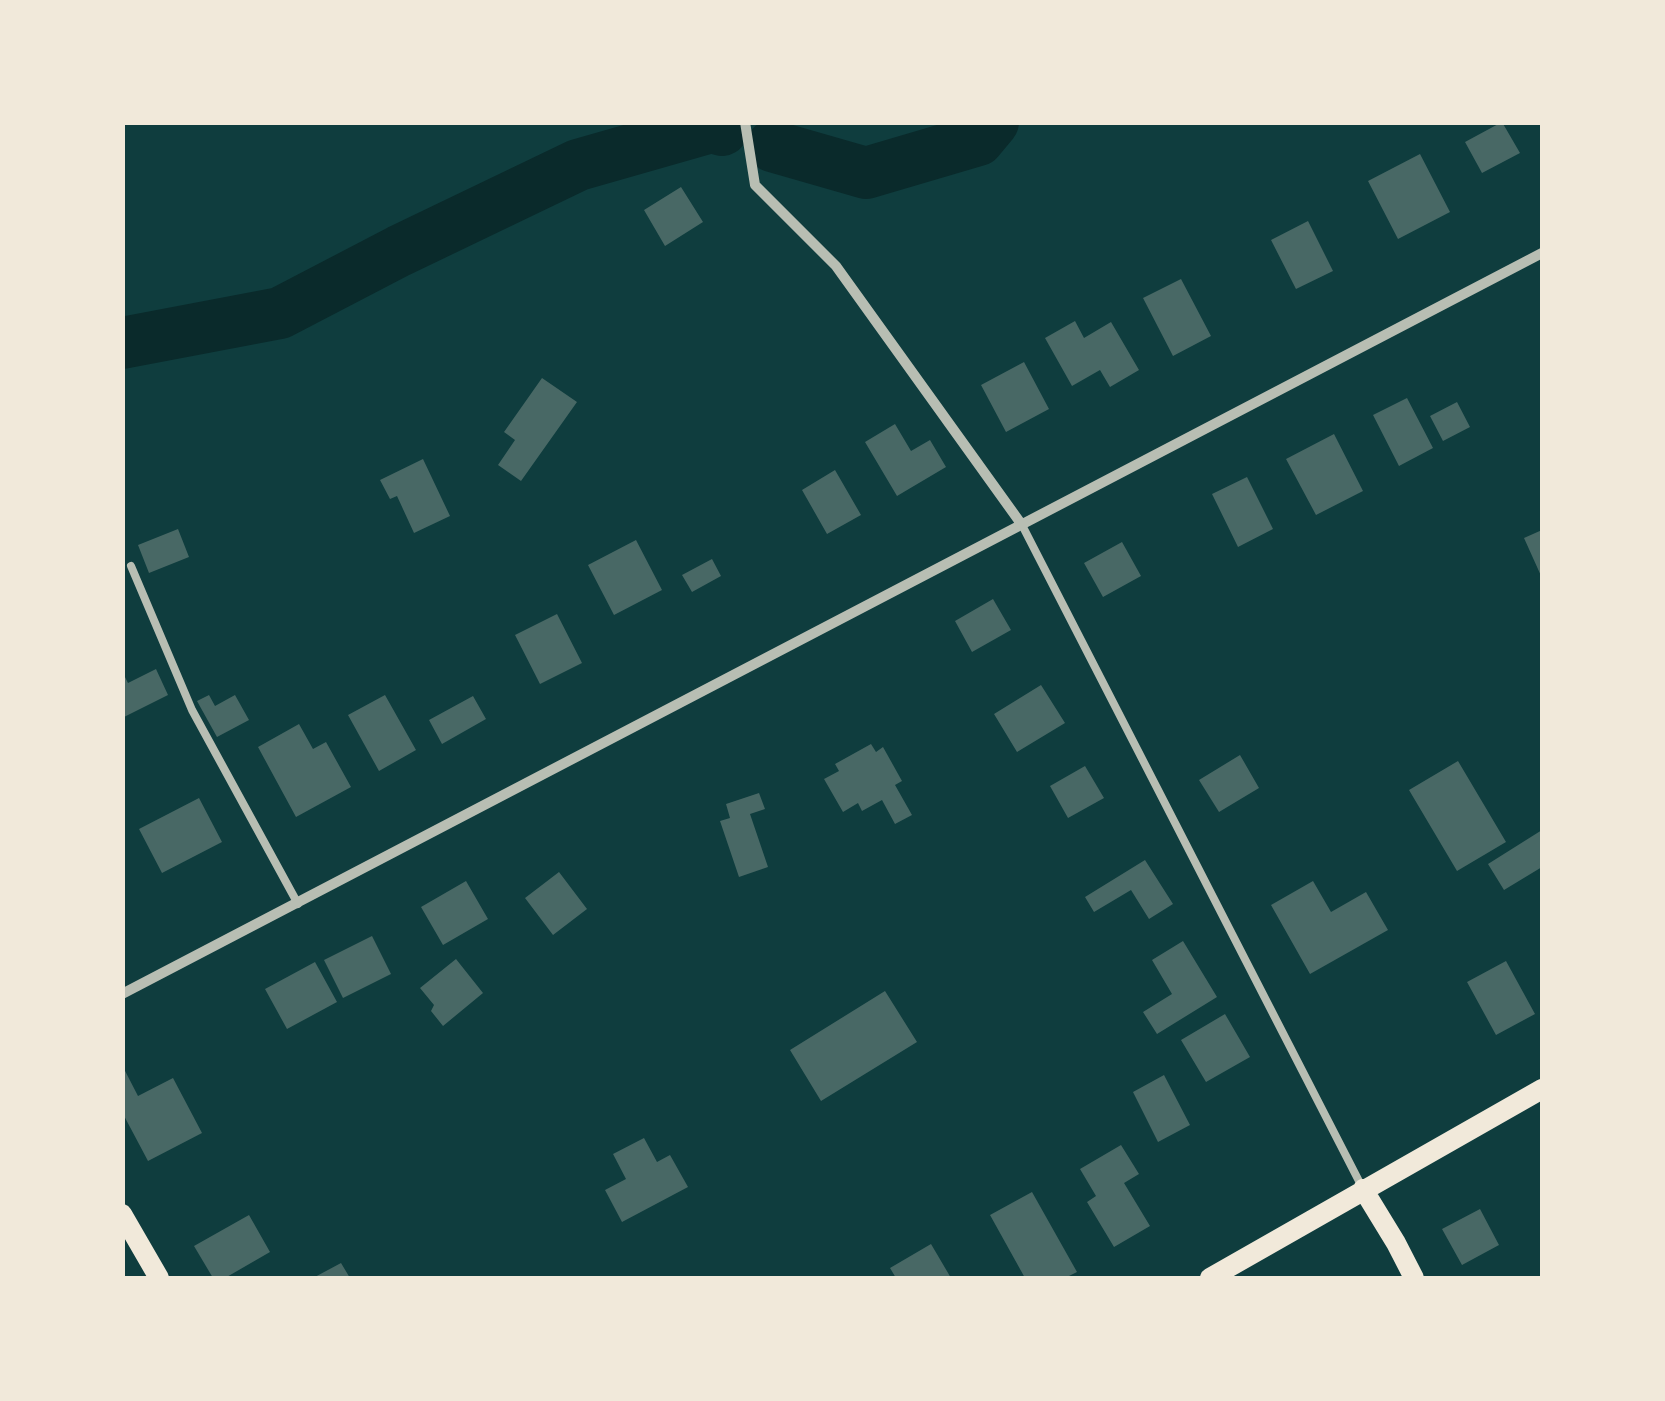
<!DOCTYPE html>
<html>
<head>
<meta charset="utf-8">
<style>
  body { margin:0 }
  #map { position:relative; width:1665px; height:1401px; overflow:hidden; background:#0f3d3e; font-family:Arial,sans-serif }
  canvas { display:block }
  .frame { position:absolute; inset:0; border:125px solid #f1e9da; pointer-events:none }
</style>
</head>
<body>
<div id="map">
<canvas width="1665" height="1401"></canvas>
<div class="frame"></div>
</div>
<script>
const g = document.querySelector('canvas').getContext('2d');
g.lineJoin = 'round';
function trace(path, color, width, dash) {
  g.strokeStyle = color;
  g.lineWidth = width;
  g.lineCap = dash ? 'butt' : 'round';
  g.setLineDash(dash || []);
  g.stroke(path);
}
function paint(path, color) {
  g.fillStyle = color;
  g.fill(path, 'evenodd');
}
const river = new Path2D(`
  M 772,146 L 866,173 L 978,140 L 993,122
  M 122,343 L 280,313 L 399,251 L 578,165 L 711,127 L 722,130`);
const building = new Path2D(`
  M 1502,122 L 1520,153 L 1482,173 L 1465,142 Z
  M 1420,154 L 1450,212 L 1398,239 L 1368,181 Z
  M 681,187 L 703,222 L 665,246 L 644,210 Z
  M 1308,221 L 1333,271 L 1296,289 L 1271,240 Z
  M 1181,279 L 1211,336 L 1173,356 L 1143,298 Z
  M 1075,321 L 1084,338 L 1111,322 L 1139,370 L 1110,387 L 1100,370 L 1072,386 L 1045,338 Z
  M 1024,362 L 1049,409 L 1006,432 L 981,385 Z
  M 542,378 L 577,402 L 521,481 L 498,465 L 515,440 L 504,432 Z
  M 1407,398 L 1433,448 L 1399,466 L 1373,415 Z
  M 1457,402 L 1470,427 L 1443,441 L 1430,416 Z
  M 895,424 L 911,451 L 930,440 L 946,467 L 897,496 L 865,442 Z
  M 1334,434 L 1363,491 L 1316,515 L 1286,459 Z
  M 423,459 L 450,516 L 414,533 L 397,496 L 390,499 L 380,480 Z
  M 835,470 L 861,515 L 827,534 L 802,490 Z
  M 1247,477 L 1273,529 L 1238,547 L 1212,494 Z
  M 178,529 L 189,557 L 149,573 L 138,545 Z
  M 1542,530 L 1542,578 L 1524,538 Z
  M 636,540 L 662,590 L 614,615 L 588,565 Z
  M 1122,542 L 1141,576 L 1103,597 L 1084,563 Z
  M 712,559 L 721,576 L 692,592 L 682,575 Z
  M 993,599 L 1011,630 L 972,652 L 955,621 Z
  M 557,614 L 582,663 L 540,684 L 515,635 Z
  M 156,669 L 168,695 L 122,718 L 122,671 L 128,683 Z
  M 1041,685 L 1065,723 L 1017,752 L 994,714 Z
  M 209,695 L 215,706 L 235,695 L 249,720 L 217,737 L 197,701 Z
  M 385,695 L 416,750 L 379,771 L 348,715 Z
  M 473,696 L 486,719 L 442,744 L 429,720 Z
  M 299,724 L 313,749 L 326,742 L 351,787 L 296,817 L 258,747 Z
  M 871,744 L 876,752 L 883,747 L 902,781 L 895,785 L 912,815 L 895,824 L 882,800 L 862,811 L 858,803 L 843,812 L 824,779 L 839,771 L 835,764 Z
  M 1240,755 L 1259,788 L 1219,812 L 1199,780 Z
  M 1458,761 L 1506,842 L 1457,871 L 1409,790 Z
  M 1085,766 L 1104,798 L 1068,818 L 1050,786 Z
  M 759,793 L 765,809 L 750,814 L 768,867 L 739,877 L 720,821 L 730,818 L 726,804 Z
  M 199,798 L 222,842 L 162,873 L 139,829 Z
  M 1542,830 L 1542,867 L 1504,890 L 1488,864 Z
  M 1145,860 L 1173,904 L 1149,919 L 1131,890 L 1094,912 L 1085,897 Z
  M 559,872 L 587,909 L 553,935 L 525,898 Z
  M 466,881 L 488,919 L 443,945 L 421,907 Z
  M 1313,881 L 1331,912 L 1366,892 L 1388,930 L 1310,974 L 1271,905 Z
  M 372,936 L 391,974 L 343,998 L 324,960 Z
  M 1183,941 L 1217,997 L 1157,1034 L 1143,1012 L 1172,994 L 1152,960 Z
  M 456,959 L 483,993 L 443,1026 L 431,1011 L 434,1005 L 420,988 Z
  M 1506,961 L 1535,1014 L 1496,1035 L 1467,982 Z
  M 315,962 L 337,1002 L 287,1029 L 265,989 Z
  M 885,991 L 917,1042 L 821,1101 L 790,1050 Z
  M 1225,1014 L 1250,1057 L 1206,1082 L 1181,1040 Z
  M 122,1065 L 138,1096 L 173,1078 L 202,1133 L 148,1161 L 122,1112 Z
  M 1164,1075 L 1190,1125 L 1158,1142 L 1133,1092 Z
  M 644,1138 L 657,1162 L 670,1155 L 688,1187 L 622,1222 L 605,1190 L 626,1179 L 613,1154 Z
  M 1121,1145 L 1139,1174 L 1124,1183 L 1150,1226 L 1114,1247 L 1087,1202 L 1096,1196 L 1080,1169 Z
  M 1032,1192 L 1077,1272 L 1065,1278 L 1025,1278 L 990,1215 Z
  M 1480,1209 L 1499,1245 L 1462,1265 L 1442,1229 Z
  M 249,1215 L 270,1252 L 225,1278 L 213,1278 L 194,1246 Z
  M 931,1244 L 951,1278 L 896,1278 L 890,1268 Z
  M 341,1263 L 350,1278 L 313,1278 Z`);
const service = new Path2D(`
  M 1022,525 L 1361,1185
  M 131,566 L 192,710 L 298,904`);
const minor = new Path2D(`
  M 745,122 L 755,185 L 836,266 L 1022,525
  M 122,994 L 1542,253`);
const secondary = new Path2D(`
  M 1363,1189 L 1396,1243 L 1414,1278
  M 122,1214 L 159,1278
  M 1210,1278 L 1542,1089`);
trace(river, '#0a2a2b', 52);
paint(building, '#486865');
trace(service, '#b8beb3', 8);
trace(minor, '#b8beb3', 10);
trace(secondary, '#f1e9da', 20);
</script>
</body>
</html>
